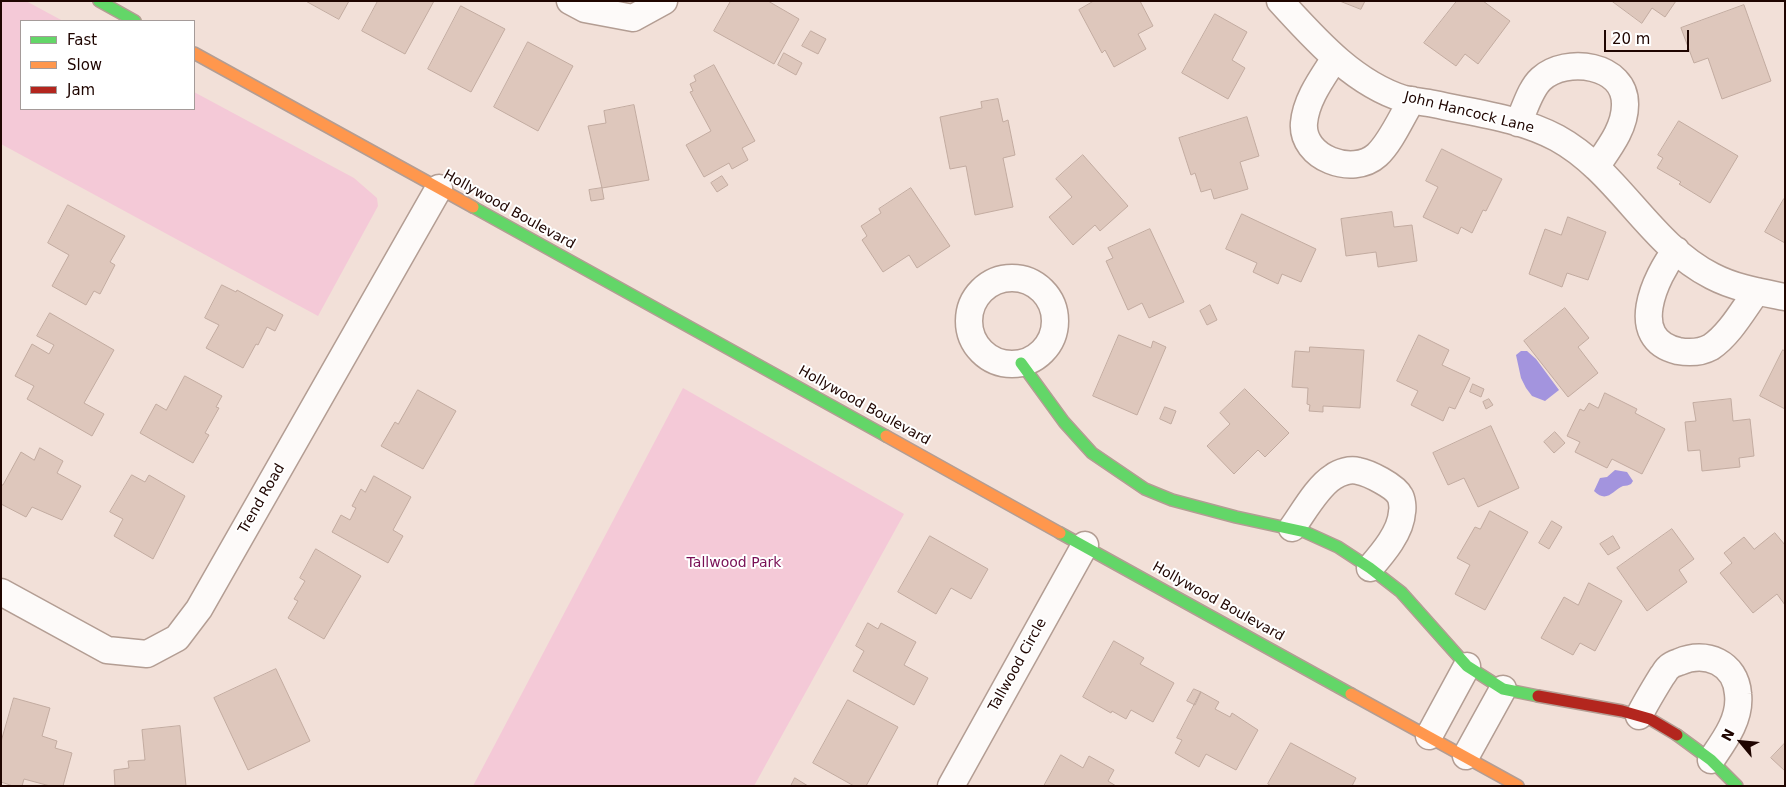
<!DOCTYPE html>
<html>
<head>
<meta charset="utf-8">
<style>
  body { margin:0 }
  #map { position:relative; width:1786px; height:787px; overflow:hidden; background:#f2e0d8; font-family:"DejaVu Sans",sans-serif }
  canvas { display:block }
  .frame { position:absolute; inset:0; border:2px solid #1f0500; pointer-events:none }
  .legend { position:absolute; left:20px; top:20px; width:175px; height:90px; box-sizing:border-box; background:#fff; border:1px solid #a59b99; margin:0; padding:6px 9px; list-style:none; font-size:15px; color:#1f0500 }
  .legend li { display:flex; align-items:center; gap:10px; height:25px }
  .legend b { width:25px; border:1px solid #a59b99 }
  .north { position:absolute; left:1716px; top:717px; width:50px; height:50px; -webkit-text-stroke:4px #fff; paint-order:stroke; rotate:298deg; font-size:14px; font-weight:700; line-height:20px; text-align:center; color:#1f0500 }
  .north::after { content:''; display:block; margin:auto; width:18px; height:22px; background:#1f0500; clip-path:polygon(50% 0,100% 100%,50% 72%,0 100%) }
  .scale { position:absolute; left:1604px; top:30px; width:85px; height:22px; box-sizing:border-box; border:2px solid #1f0500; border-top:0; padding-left:6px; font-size:15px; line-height:18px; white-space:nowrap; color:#1f0500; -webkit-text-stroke:4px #fff; paint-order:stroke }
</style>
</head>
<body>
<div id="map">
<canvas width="1786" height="787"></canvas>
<div class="frame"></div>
<ul class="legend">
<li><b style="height:6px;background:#63d668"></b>Fast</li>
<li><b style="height:6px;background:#ff974d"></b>Slow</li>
<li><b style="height:6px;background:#b3261e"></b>Jam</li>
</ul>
<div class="north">N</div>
<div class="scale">20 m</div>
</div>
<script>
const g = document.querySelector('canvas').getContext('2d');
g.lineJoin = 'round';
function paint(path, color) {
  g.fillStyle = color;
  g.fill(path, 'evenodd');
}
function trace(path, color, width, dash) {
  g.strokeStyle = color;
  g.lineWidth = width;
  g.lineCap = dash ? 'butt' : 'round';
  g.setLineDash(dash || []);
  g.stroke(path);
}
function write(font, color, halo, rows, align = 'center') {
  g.font = font + ' "DejaVu Sans",sans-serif';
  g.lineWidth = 4;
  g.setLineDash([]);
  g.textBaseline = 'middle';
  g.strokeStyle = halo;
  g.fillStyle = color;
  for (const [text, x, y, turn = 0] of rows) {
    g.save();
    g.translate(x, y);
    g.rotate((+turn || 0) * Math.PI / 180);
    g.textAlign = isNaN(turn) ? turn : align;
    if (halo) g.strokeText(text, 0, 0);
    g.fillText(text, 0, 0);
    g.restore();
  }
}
const green = new Path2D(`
  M 1,1 L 26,1 L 63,21 L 21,21 L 21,109 L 194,109 L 194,92 L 354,178 L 377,198 L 378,206 L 318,316 L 1,144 Z
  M 683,388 L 904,514 L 754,786 L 473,786 Z`);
const water = new Path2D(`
  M 1521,351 L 1527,351 L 1536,359 L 1559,390 L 1545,401 L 1532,396 L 1526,388 L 1521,378 L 1516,355 Z
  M 1615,470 L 1627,472 L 1633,481 L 1631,484 C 1629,485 1626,486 1623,486 C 1613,490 1607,504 1594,491 L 1600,478 L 1607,477 Z`);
const building = new Path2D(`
  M 306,1 L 349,1 L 339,19 Z
  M 378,1 L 434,1 L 405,54 L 362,31 Z
  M 731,1 L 768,1 L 799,19 L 774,64 L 714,31 Z
  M 1094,1 L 1140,1 L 1153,26 L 1138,34 L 1146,49 L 1114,67 L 1105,50 L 1102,53 L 1079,10 Z
  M 1340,1 L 1365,1 L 1361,9 Z
  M 1457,1 L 1483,1 L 1510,21 L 1478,64 L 1465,54 L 1456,66 L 1424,43 Z
  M 1612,1 L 1676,1 L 1665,17 L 1652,8 L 1642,23 Z
  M 1744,5 L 1771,81 L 1722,99 L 1708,58 L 1694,63 L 1681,28 Z
  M 461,6 L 505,29 L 471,92 L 428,69 Z
  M 1215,14 L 1247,32 L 1232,60 L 1245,68 L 1228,99 L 1182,73 Z
  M 811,31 L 826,39 L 818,54 L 802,46 Z
  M 528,42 L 573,66 L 538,131 L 494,107 Z
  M 784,53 L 802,63 L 796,75 L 778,65 Z
  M 714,65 L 755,141 L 742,148 L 748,160 L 732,169 L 729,163 L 704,177 L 686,145 L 711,131 L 690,92 L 693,91 L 690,84 L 696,81 L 694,76 Z
  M 998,99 L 1003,122 L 1008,120 L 1015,155 L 1003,158 L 1013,207 L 975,215 L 966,166 L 950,169 L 940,117 L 982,108 L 981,102 Z
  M 634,105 L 649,180 L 602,188 L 588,126 L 606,123 L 604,111 Z
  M 1247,117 L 1259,156 L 1240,162 L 1248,189 L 1214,199 L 1211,189 L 1201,192 L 1195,173 L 1191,175 L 1179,138 Z
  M 1679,121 L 1738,156 L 1710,203 L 1679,184 L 1681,182 L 1657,168 L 1663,158 L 1658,155 Z
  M 1442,149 L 1502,179 L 1486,211 L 1483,210 L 1472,233 L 1461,227 L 1458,234 L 1423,217 L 1438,187 L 1426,181 Z
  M 1083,155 L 1128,206 L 1100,231 L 1095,225 L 1073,245 L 1049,217 L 1072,197 L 1056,179 Z
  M 722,176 L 728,185 L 717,192 L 711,183 Z
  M 602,188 L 604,199 L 591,201 L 589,190 Z
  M 911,188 L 950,246 L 917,268 L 909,255 L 883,272 L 862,240 L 867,236 L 861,226 L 881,213 L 879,209 Z
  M 1784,199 L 1785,200 L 1785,243 L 1765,232 Z
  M 68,205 L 125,236 L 110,262 L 115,265 L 100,294 L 94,291 L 86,305 L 52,286 L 69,255 L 48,243 Z
  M 1392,212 L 1394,227 L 1412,225 L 1417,261 L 1378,267 L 1376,252 L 1346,256 L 1341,219 Z
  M 1242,214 L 1316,249 L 1301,282 L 1282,274 L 1278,284 L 1253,272 L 1257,263 L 1226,249 Z
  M 1568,217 L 1606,232 L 1588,280 L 1567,273 L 1562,287 L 1529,274 L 1545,229 L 1561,235 Z
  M 1150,229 L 1184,302 L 1149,318 L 1142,303 L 1128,310 L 1106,261 L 1113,258 L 1108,248 Z
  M 222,285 L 236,292 L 237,290 L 283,315 L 275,331 L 267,327 L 258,345 L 256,344 L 243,368 L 206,348 L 219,325 L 205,318 Z
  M 1210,305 L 1217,320 L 1207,325 L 1200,311 Z
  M 1565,308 L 1589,338 L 1578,347 L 1598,373 L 1568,397 L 1524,341 Z
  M 50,313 L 114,350 L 84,403 L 104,414 L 92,436 L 27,399 L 34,386 L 15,376 L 32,344 L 49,354 L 54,345 L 37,336 Z
  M 1119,335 L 1151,348 L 1153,341 L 1166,347 L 1137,415 L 1093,396 Z
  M 1419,335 L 1449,350 L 1442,365 L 1470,378 L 1455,409 L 1449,407 L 1443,421 L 1411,405 L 1418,391 L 1397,381 Z
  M 1310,347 L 1364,350 L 1360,408 L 1323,406 L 1323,412 L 1309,411 L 1310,405 L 1307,404 L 1308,388 L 1292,387 L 1295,351 L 1309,352 Z
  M 1783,350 L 1785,351 L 1785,409 L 1760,396 Z
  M 185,376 L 222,396 L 216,407 L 219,408 L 205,433 L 209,435 L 193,463 L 140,433 L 156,404 L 166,410 Z
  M 1473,384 L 1484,389 L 1481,397 L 1470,392 Z
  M 1245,389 L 1289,433 L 1265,457 L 1258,450 L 1234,474 L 1207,446 L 1230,424 L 1220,413 Z
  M 418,390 L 456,411 L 423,469 L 381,446 L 395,422 L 398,424 Z
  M 1605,393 L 1637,409 L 1635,413 L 1665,429 L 1642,474 L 1612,459 L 1607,468 L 1575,452 L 1580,442 L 1567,436 L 1580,409 L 1584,411 L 1589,403 L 1598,408 Z
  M 1489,399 L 1493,405 L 1486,409 L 1483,402 Z
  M 1731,399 L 1733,421 L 1750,419 L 1754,456 L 1739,458 L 1740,467 L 1702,471 L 1700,450 L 1688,451 L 1685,422 L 1696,421 L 1693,403 Z
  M 1165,407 L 1176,411 L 1171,424 L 1160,419 Z
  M 1491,426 L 1519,488 L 1478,507 L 1464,478 L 1448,485 L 1433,453 Z
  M 1555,432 L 1565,443 L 1554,453 L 1544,442 Z
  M 40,448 L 63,461 L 57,473 L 81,486 L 62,520 L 32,507 L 26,517 L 1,504 L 1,485 L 3,485 L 21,452 L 34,460 Z
  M 132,475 L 145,482 L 149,475 L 185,496 L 153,559 L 114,536 L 123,519 L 110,512 Z
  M 374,476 L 411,497 L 393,530 L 403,536 L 388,563 L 332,532 L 341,515 L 350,520 L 356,508 L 352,506 L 361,489 L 365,492 Z
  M 1490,511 L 1528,532 L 1485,610 L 1455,594 L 1470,565 L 1457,558 L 1475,527 L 1480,529 Z
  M 1552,521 L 1562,527 L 1549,549 L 1539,543 Z
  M 1672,529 L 1694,559 L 1679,570 L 1687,582 L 1647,611 L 1617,568 Z
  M 1775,533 L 1785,545 L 1785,605 L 1777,594 L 1753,613 L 1720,573 L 1732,563 L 1724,553 L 1744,537 L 1754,549 Z
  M 930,536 L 988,569 L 971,599 L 951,588 L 936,614 L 898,592 Z
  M 1613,536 L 1620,548 L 1608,555 L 1600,544 Z
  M 316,549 L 361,576 L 324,639 L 288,618 L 298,601 L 294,599 L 305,581 L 300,578 Z
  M 1589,583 L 1622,601 L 1595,651 L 1580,643 L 1573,655 L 1541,638 L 1564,597 L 1578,605 Z
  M 868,623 L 878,629 L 881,623 L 916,642 L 904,665 L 928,678 L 914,705 L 853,671 L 864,651 L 856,646 Z
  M 1114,641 L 1144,658 L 1140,664 L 1174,683 L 1153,722 L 1131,710 L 1126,719 L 1112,711 L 1111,713 L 1083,697 Z
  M 276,669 L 310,741 L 248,770 L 214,698 Z
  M 1194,689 L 1201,692 L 1195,705 L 1187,701 Z
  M 1201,692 L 1219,702 L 1215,709 L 1230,717 L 1232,713 L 1258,730 L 1236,770 L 1206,754 L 1199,767 L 1175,753 L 1182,740 L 1177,738 Z
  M 14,698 L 50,708 L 42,736 L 57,741 L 55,748 L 72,753 L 63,786 L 50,786 L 24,779 L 22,786 L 13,786 L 1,782 L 1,742 Z
  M 848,700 L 898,727 L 866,786 L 854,786 L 813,763 Z
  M 180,726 L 186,786 L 115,786 L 114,770 L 129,768 L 128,761 L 145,760 L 142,730 Z
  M 1291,743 L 1356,778 L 1352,786 L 1271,786 L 1268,784 Z
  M 1785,743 L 1785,771 L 1771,758 Z
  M 1061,755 L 1083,768 L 1089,756 L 1114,770 L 1108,781 L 1116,786 L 1044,786 Z
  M 795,778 L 808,786 L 791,786 Z`);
const street = new Path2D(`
  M 570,1 L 585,9 L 633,18 L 664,1
  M 1280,1 C 1315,39 1353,83 1404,99 C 1413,101 1424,102 1434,104 C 1475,113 1520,118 1557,138 C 1619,172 1649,244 1712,276 C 1735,288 1760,292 1785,297
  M 1335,58 C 1323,77 1306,99 1304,123 C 1301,158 1353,177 1377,155 C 1391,142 1402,116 1412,100
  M 1518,123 C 1525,109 1530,89 1541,79 C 1566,56 1626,64 1625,105 C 1625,128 1609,148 1596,167
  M 1676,250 C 1655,277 1626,339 1678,351 C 1689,353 1700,353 1711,347 C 1730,334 1743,310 1757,291
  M969 321a43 43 0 1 1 86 0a43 43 0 1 1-86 0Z
  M 1292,528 C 1303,513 1317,487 1333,477 C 1340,472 1350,469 1358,471 C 1369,473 1395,486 1400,496 C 1402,499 1403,508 1402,512 C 1401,532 1383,553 1370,568
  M 1,592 L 107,650 L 147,654 L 177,638 L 199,609 L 439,188
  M 1639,716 C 1646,702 1654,689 1662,676 C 1664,674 1666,669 1669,667 C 1671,665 1676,663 1679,662 C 1706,650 1736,663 1738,694 C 1741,719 1724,741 1711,760
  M 1429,736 L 1467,666
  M 1466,756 L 1503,689
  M 951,786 L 1085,545`);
const fast = new Path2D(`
  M 99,1 L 135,21
  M 473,207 L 886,436
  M 1021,363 L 1064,422 L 1092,453 L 1145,489 L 1172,500 L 1236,517 L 1305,532 L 1338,547 L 1370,568 L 1401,592 L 1467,666 L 1503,689 L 1538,696
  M 1060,533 L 1351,694
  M 1677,735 L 1711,760 L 1737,786`);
const slow = new Path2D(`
  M 194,53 L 473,207
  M 886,436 L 1060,533
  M 1351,694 L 1518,786`);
const jam = new Path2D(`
  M 1538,696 L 1622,711 L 1650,719 L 1677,735`);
const streetNames = [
  ["John Hancock Lane",1469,113,14],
  ["Hollywood Boulevard",509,210,29],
  ["Hollywood Boulevard",864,406,29],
  ["Trend Road",262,499,-60],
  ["Hollywood Boulevard",1218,602,29],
  ["Tallwood Circle",1018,665,-61]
];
const parkNames = [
  ["Tallwood Park",734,563]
];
paint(green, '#f4c9d7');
paint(water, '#a394de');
paint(building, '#dec7bc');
trace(building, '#c2aba0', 1);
trace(street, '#b39d93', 29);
trace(fast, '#b39d93', 14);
trace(slow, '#b39d93', 14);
trace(jam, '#b39d93', 14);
trace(street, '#fdfaf9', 26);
trace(fast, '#63d668', 11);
trace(slow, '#ff974d', 11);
trace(jam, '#b3261e', 11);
write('14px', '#1f0500', '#fff', streetNames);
write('14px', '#780f55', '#fff', parkNames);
</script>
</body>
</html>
